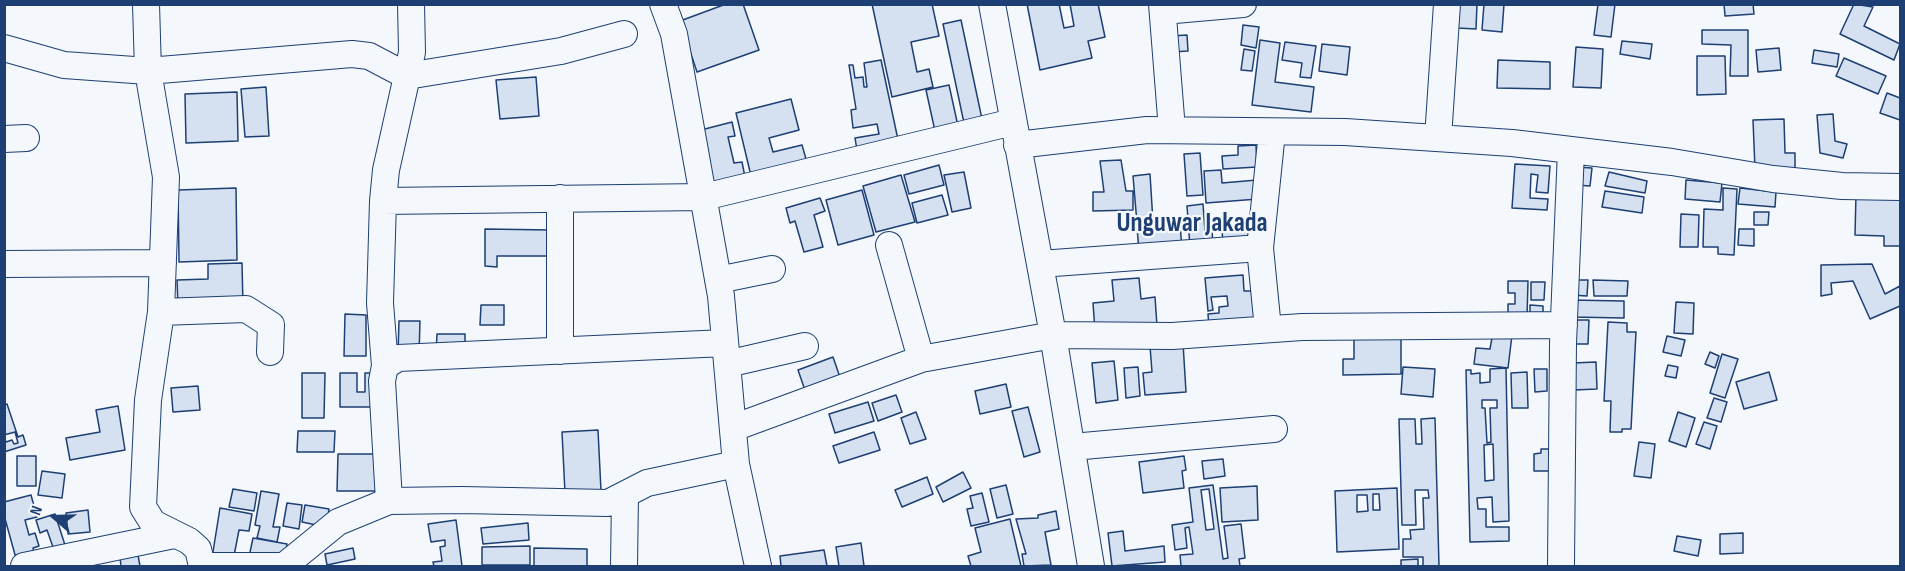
<!DOCTYPE html>
<html>
<head>
<meta charset="utf-8">
<style>
  body { margin:0 }
  #map { position:relative; width:1905px; height:571px; overflow:hidden; background:#f4f7fb; font-family:"Sofia Sans Condensed",sans-serif }
  canvas { display:block }
  .frame { position:absolute; inset:0; border:6px solid #1d3f73; pointer-events:none }
  .north { position:absolute; left:24px; top:487px; width:60px; height:60px; -webkit-text-stroke:4px #f4f7fb; paint-order:stroke; rotate:290deg; font-size:16px; font-weight:700; line-height:24px; text-align:center; color:#1d3f73 }
  .north::after { content:''; display:block; margin:auto; width:21px; height:27px; background:#1d3f73; clip-path:polygon(50% 0,100% 100%,50% 72%,0 100%) }
</style>
</head>
<body>
<div id="map">
<canvas width="1905" height="571"></canvas>
<div class="frame"></div>
<div class="north">N</div>
</div>
<script>
const g = document.querySelector('canvas').getContext('2d');
g.lineJoin = 'round';
function paint(path, color) {
  g.fillStyle = color;
  g.fill(path, 'evenodd');
}
function trace(path, color, width, dash) {
  g.strokeStyle = color;
  g.lineWidth = width;
  g.lineCap = dash ? 'butt' : 'round';
  g.setLineDash(dash || []);
  g.stroke(path);
}
function write(font, color, halo, rows, align = 'center') {
  g.font = font + ' "Sofia Sans Condensed",sans-serif';
  g.lineWidth = 4.5;
  g.setLineDash([]);
  g.textBaseline = 'middle';
  g.strokeStyle = halo;
  g.fillStyle = color;
  for (const [text, x, y, turn = 0] of rows) {
    g.save();
    g.translate(x, y);
    g.rotate((+turn || 0) * Math.PI / 180);
    g.textAlign = isNaN(turn) ? turn : align;
    if (halo) g.strokeText(text, 0, 0);
    g.fillText(text, 0, 0);
    g.restore();
  }
}
const building = new Path2D(`
  M 726,4 L 743,4 L 759,50 L 697,72 L 680,21 Z
  M 872,4 L 932,4 L 939,36 L 911,42 L 917,72 L 929,69 L 933,87 L 892,97 Z
  M 1027,4 L 1059,4 L 1064,28 L 1074,26 L 1070,4 L 1098,4 L 1105,37 L 1088,41 L 1092,58 L 1040,70 Z
  M 1459,4 L 1477,4 L 1476,29 L 1457,28 Z
  M 1484,4 L 1504,4 L 1502,32 L 1482,30 Z
  M 1598,4 L 1615,4 L 1611,37 L 1594,35 Z
  M 1724,4 L 1753,4 L 1754,14 L 1725,16 Z
  M 1854,4 L 1873,7 L 1864,26 L 1900,44 L 1894,60 L 1840,34 Z
  M 961,20 L 982,119 L 964,123 L 943,24 Z
  M 1243,25 L 1259,27 L 1256,48 L 1241,45 Z
  M 1702,30 L 1748,30 L 1748,76 L 1730,76 L 1731,45 L 1702,44 Z
  M 1187,35 L 1188,51 L 1172,52 L 1171,36 Z
  M 1260,40 L 1280,43 L 1275,82 L 1314,87 L 1311,112 L 1252,105 Z
  M 1622,41 L 1652,44 L 1650,59 L 1620,54 Z
  M 1285,42 L 1316,46 L 1311,78 L 1300,77 L 1302,63 L 1282,60 Z
  M 1322,44 L 1350,47 L 1347,75 L 1319,71 Z
  M 1576,47 L 1603,49 L 1601,88 L 1573,87 Z
  M 1779,48 L 1781,70 L 1758,72 L 1756,50 Z
  M 1244,49 L 1255,51 L 1252,71 L 1241,70 Z
  M 1814,50 L 1839,54 L 1837,67 L 1812,63 Z
  M 1697,56 L 1725,56 L 1726,94 L 1697,95 Z
  M 1844,58 L 1886,76 L 1878,94 L 1836,76 Z
  M 881,60 L 900,149 L 858,156 L 855,138 L 879,134 L 877,124 L 853,128 L 851,110 L 856,109 L 849,65 L 853,65 L 855,78 L 863,77 L 864,87 L 867,87 L 864,63 Z
  M 1498,60 L 1550,62 L 1550,89 L 1497,88 Z
  M 536,77 L 539,116 L 500,119 L 496,80 Z
  M 949,85 L 958,126 L 935,131 L 926,90 Z
  M 266,87 L 269,136 L 245,137 L 241,89 Z
  M 237,92 L 238,141 L 186,143 L 185,94 Z
  M 1887,93 L 1900,98 L 1900,120 L 1880,113 Z
  M 791,99 L 799,130 L 769,138 L 773,152 L 802,145 L 808,166 L 752,180 L 736,113 Z
  M 1833,114 L 1835,141 L 1847,144 L 1843,158 L 1820,153 L 1817,115 Z
  M 1784,119 L 1785,153 L 1795,153 L 1795,168 L 1755,169 L 1753,120 Z
  M 732,122 L 735,136 L 728,137 L 734,163 L 742,162 L 745,177 L 714,185 L 701,130 Z
  M 1256,145 L 1257,167 L 1223,169 L 1222,156 L 1238,155 L 1238,146 Z
  M 1200,153 L 1203,195 L 1187,196 L 1184,154 Z
  M 1121,160 L 1126,191 L 1133,191 L 1133,210 L 1093,211 L 1093,192 L 1104,192 L 1100,161 Z
  M 1515,164 L 1550,166 L 1548,193 L 1536,192 L 1538,175 L 1531,174 L 1530,198 L 1548,199 L 1547,210 L 1512,208 Z
  M 939,165 L 944,185 L 909,194 L 904,175 Z
  M 1577,167 L 1592,168 L 1590,186 L 1576,185 Z
  M 1221,170 L 1222,183 L 1257,180 L 1258,199 L 1206,203 L 1204,171 Z
  M 964,172 L 971,208 L 952,212 L 944,175 Z
  M 1609,172 L 1647,181 L 1645,193 L 1605,186 Z
  M 1150,174 L 1153,222 L 1137,223 L 1133,176 Z
  M 901,175 L 915,222 L 876,232 L 863,186 Z
  M 1686,180 L 1722,183 L 1720,202 L 1685,199 Z
  M 236,188 L 237,260 L 179,262 L 178,190 Z
  M 1723,188 L 1737,189 L 1734,255 L 1718,254 L 1718,247 L 1703,247 L 1704,209 L 1723,210 Z
  M 1740,188 L 1776,192 L 1775,207 L 1738,204 Z
  M 862,190 L 874,235 L 838,245 L 826,200 Z
  M 1605,191 L 1644,197 L 1642,213 L 1602,207 Z
  M 1856,194 L 1900,195 L 1900,246 L 1884,246 L 1884,236 L 1855,235 Z
  M 942,195 L 948,215 L 917,223 L 912,203 Z
  M 820,198 L 825,211 L 814,215 L 823,247 L 804,252 L 795,221 L 790,223 L 786,208 Z
  M 1203,204 L 1205,231 L 1212,230 L 1213,245 L 1190,247 L 1187,206 Z
  M 1754,212 L 1769,212 L 1768,225 L 1754,225 Z
  M 1681,214 L 1699,215 L 1698,247 L 1680,247 Z
  M 1180,224 L 1182,249 L 1139,252 L 1137,227 Z
  M 1256,226 L 1257,245 L 1223,247 L 1222,228 Z
  M 485,229 L 551,230 L 551,256 L 497,256 L 497,267 L 485,266 Z
  M 1739,229 L 1754,229 L 1754,246 L 1738,245 Z
  M 242,263 L 243,306 L 178,307 L 177,280 L 208,279 L 208,264 Z
  M 1872,264 L 1885,294 L 1900,286 L 1900,306 L 1870,319 L 1853,281 L 1831,283 L 1832,294 L 1821,296 L 1821,265 Z
  M 1243,275 L 1244,291 L 1254,291 L 1256,324 L 1209,328 L 1208,314 L 1219,313 L 1219,307 L 1228,306 L 1227,296 L 1211,297 L 1213,310 L 1208,311 L 1205,278 Z
  M 1139,278 L 1141,299 L 1155,297 L 1157,326 L 1095,331 L 1093,303 L 1114,301 L 1112,280 Z
  M 1571,280 L 1588,280 L 1587,296 L 1571,295 Z
  M 1593,280 L 1628,281 L 1627,296 L 1594,296 Z
  M 1508,281 L 1528,281 L 1527,317 L 1508,316 L 1508,304 L 1515,304 L 1515,293 L 1508,293 Z
  M 1531,282 L 1545,282 L 1544,300 L 1531,300 Z
  M 1571,300 L 1624,301 L 1624,318 L 1571,317 Z
  M 1676,302 L 1694,303 L 1693,334 L 1674,333 Z
  M 481,305 L 504,305 L 504,325 L 480,325 Z
  M 1530,305 L 1543,306 L 1543,317 L 1530,317 Z
  M 345,314 L 366,315 L 366,356 L 344,356 Z
  M 1571,320 L 1589,320 L 1588,344 L 1570,344 Z
  M 399,321 L 420,321 L 419,355 L 398,354 Z
  M 1608,322 L 1627,323 L 1627,332 L 1636,332 L 1631,429 L 1622,429 L 1622,432 L 1610,432 L 1611,401 L 1604,401 Z
  M 1493,332 L 1512,335 L 1508,368 L 1474,364 L 1476,348 L 1490,349 Z
  M 437,334 L 465,334 L 465,354 L 436,354 Z
  M 1667,336 L 1685,340 L 1681,356 L 1663,352 Z
  M 1354,339 L 1401,339 L 1401,374 L 1343,375 L 1343,359 L 1354,359 Z
  M 1183,343 L 1186,392 L 1145,395 L 1143,373 L 1152,372 L 1150,346 Z
  M 1710,352 L 1719,356 L 1715,368 L 1705,364 Z
  M 1722,354 L 1738,359 L 1725,398 L 1710,393 Z
  M 833,357 L 843,386 L 808,399 L 798,370 Z
  M 1114,361 L 1118,400 L 1096,403 L 1092,363 Z
  M 1596,362 L 1597,389 L 1574,390 L 1573,363 Z
  M 1668,365 L 1678,367 L 1676,378 L 1665,376 Z
  M 1138,367 L 1140,396 L 1126,398 L 1124,368 Z
  M 1403,367 L 1435,369 L 1433,397 L 1401,394 Z
  M 1506,368 L 1509,521 L 1493,522 L 1492,497 L 1477,498 L 1478,509 L 1486,509 L 1486,527 L 1509,527 L 1509,541 L 1470,542 L 1466,370 L 1471,370 L 1471,374 L 1480,373 L 1480,383 L 1490,382 L 1490,369 ZM 1482,400 L 1497,400 L 1497,408 L 1490,408 L 1491,442 L 1487,443 L 1485,408 L 1482,408 ZM 1493,444 L 1494,480 L 1485,481 L 1484,445 Z
  M 1534,369 L 1547,369 L 1547,391 L 1535,392 Z
  M 1527,372 L 1528,408 L 1512,408 L 1511,373 Z
  M 1769,372 L 1777,400 L 1744,409 L 1736,382 Z
  M 302,373 L 325,373 L 324,418 L 302,418 Z
  M 340,373 L 357,373 L 357,392 L 365,392 L 365,373 L 378,373 L 378,407 L 340,407 Z
  M 1006,384 L 1011,407 L 980,414 L 975,391 Z
  M 198,386 L 200,410 L 173,412 L 171,388 Z
  M 896,395 L 902,412 L 878,421 L 872,403 Z
  M 1714,398 L 1727,402 L 1721,422 L 1707,418 Z
  M 868,402 L 874,421 L 835,433 L 829,414 Z
  M 7,404 L 18,437 L 23,435 L 26,445 L 4,452 L 4,437 L 6,442 L 12,440 L 14,444 L 18,443 L 15,432 L 4,435 L 4,405 Z
  M 118,406 L 125,450 L 70,460 L 66,438 L 100,432 L 96,410 Z
  M 1028,407 L 1040,452 L 1024,457 L 1012,411 Z
  M 916,412 L 926,439 L 910,444 L 901,418 Z
  M 1678,412 L 1695,418 L 1686,447 L 1669,441 Z
  M 1435,418 L 1439,566 L 1423,566 L 1423,557 L 1403,557 L 1403,539 L 1411,539 L 1410,530 L 1424,529 L 1423,498 L 1429,498 L 1428,490 L 1415,490 L 1416,525 L 1402,525 L 1399,419 L 1415,419 L 1416,444 L 1422,444 L 1421,419 Z
  M 1704,422 L 1717,426 L 1710,449 L 1696,444 Z
  M 598,430 L 601,491 L 565,493 L 562,432 Z
  M 298,431 L 335,431 L 334,452 L 297,452 Z
  M 874,432 L 880,450 L 839,463 L 833,446 Z
  M 1639,442 L 1655,444 L 1651,478 L 1634,476 Z
  M 1541,449 L 1550,449 L 1550,471 L 1534,471 L 1534,454 L 1541,453 Z
  M 338,454 L 376,454 L 376,491 L 337,491 Z
  M 17,456 L 36,456 L 36,486 L 17,486 Z
  M 1184,456 L 1186,470 L 1182,471 L 1184,488 L 1143,493 L 1139,462 Z
  M 1223,459 L 1225,476 L 1204,479 L 1202,461 Z
  M 42,471 L 65,474 L 62,498 L 38,495 Z
  M 963,472 L 971,488 L 943,502 L 936,487 Z
  M 927,477 L 933,494 L 902,507 L 895,490 Z
  M 1006,485 L 1013,514 L 997,518 L 990,489 Z
  M 1213,485 L 1223,559 L 1228,558 L 1224,526 L 1241,524 L 1245,558 L 1239,559 L 1240,566 L 1181,566 L 1180,555 L 1193,554 L 1189,527 L 1185,528 L 1187,548 L 1175,550 L 1172,525 L 1193,522 L 1189,488 ZM 1209,489 L 1214,529 L 1206,530 L 1201,490 Z
  M 1257,486 L 1258,520 L 1222,522 L 1220,488 Z
  M 1397,488 L 1399,549 L 1337,552 L 1335,491 ZM 1373,494 L 1379,494 L 1380,510 L 1373,510 ZM 1357,495 L 1367,495 L 1368,511 L 1357,512 Z
  M 233,489 L 257,493 L 254,511 L 229,507 Z
  M 261,491 L 279,494 L 273,527 L 280,527 L 277,542 L 257,538 L 260,526 L 255,525 Z
  M 982,493 L 989,522 L 971,526 L 967,509 L 973,508 L 970,496 Z
  M 31,495 L 37,517 L 25,520 L 29,535 L 35,533 L 39,546 L 33,548 L 35,557 L 17,562 L 4,515 L 4,502 Z
  M 287,503 L 302,505 L 299,529 L 283,526 Z
  M 305,505 L 329,509 L 326,527 L 302,522 Z
  M 220,508 L 252,514 L 249,531 L 239,530 L 233,561 L 212,558 Z
  M 88,510 L 90,532 L 68,534 L 66,513 Z
  M 1056,511 L 1059,529 L 1045,532 L 1051,565 L 1024,566 L 1022,554 L 1026,554 L 1016,519 L 1038,518 L 1038,515 Z
  M 55,514 L 65,545 L 54,550 L 47,530 L 40,533 L 36,520 Z
  M 1010,519 L 1021,566 L 971,566 L 968,556 L 981,552 L 975,528 Z
  M 456,520 L 462,566 L 434,566 L 433,562 L 442,561 L 440,547 L 445,546 L 445,540 L 431,542 L 428,524 Z
  M 528,523 L 529,540 L 483,544 L 481,528 Z
  M 1123,531 L 1125,551 L 1164,546 L 1165,562 L 1112,566 L 1108,533 Z
  M 1743,533 L 1743,553 L 1720,554 L 1720,534 Z
  M 1677,536 L 1701,540 L 1698,556 L 1674,551 Z
  M 253,538 L 287,544 L 284,563 L 249,557 Z
  M 861,543 L 864,566 L 839,566 L 836,547 Z
  M 530,546 L 530,565 L 482,565 L 482,547 Z
  M 353,548 L 355,559 L 327,565 L 325,554 Z
  M 534,548 L 587,549 L 587,566 L 534,566 Z
  M 824,550 L 827,566 L 781,566 L 780,556 Z
  M 138,555 L 140,566 L 121,566 L 120,558 Z
  M 1418,559 L 1418,566 L 1401,566 L 1401,560 Z`);
const street = new Path2D(`
  M 146,4 L 148,71 L 166,177 L 161,312 L 148,400 L 143,507 L 153,523 L 189,541 L 198,549 L 202,566
  M 411,4 L 412,52 L 407,76 L 561,51 L 624,34
  M 663,4 L 674,34 L 721,296 L 736,464 L 758,566
  M 992,4 L 1053,335 L 1091,566
  M 1162,4 L 1172,130
  M 1163,11 L 1243,4
  M 4,48 L 64,65 L 148,71 L 352,54 L 369,56 L 407,76 L 386,170 L 383,201 L 704,197 L 1013,122
  M 1438,138 L 1447,4
  M 4,139 L 26,138
  M 1017,145 L 1147,130 L 1345,132 L 1512,143 L 1672,162 L 1773,179 L 1842,186 L 1900,187
  M 383,201 L 380,303 L 385,366
  M 889,245 L 921,359
  M 4,264 L 163,263
  M 1040,264 L 1260,248
  M 718,280 L 772,269
  M 161,312 L 246,309 L 271,325 L 270,352
  M 1268,329 L 1260,248 L 1272,132
  M 560,351 L 560,198
  M 727,364 L 805,346
  M 733,428 L 921,359 L 1053,335 L 1172,336 L 1302,327 L 1564,325
  M 1072,447 L 1274,429
  M 389,501 L 382,381 L 385,366 L 398,358 L 725,343
  M 24,566 L 174,535
  M 202,566 L 284,566 L 338,522 L 389,501 L 462,500 L 608,503 L 647,483 L 736,464
  M 624,566 L 625,495
  M 1561,566 L 1563,343 L 1571,150`);
const districtNames = [
  ["Unguwar Jakada",1192,224]
];
paint(building, '#d5e0f0');
trace(building, '#1d3f73', 1.5);
trace(street, '#1d3f73', 28);
trace(street, '#f4f7fb', 26);
write('bold 27px', '#1d3f73', '#f4f7fb', districtNames);
</script>
</body>
</html>
